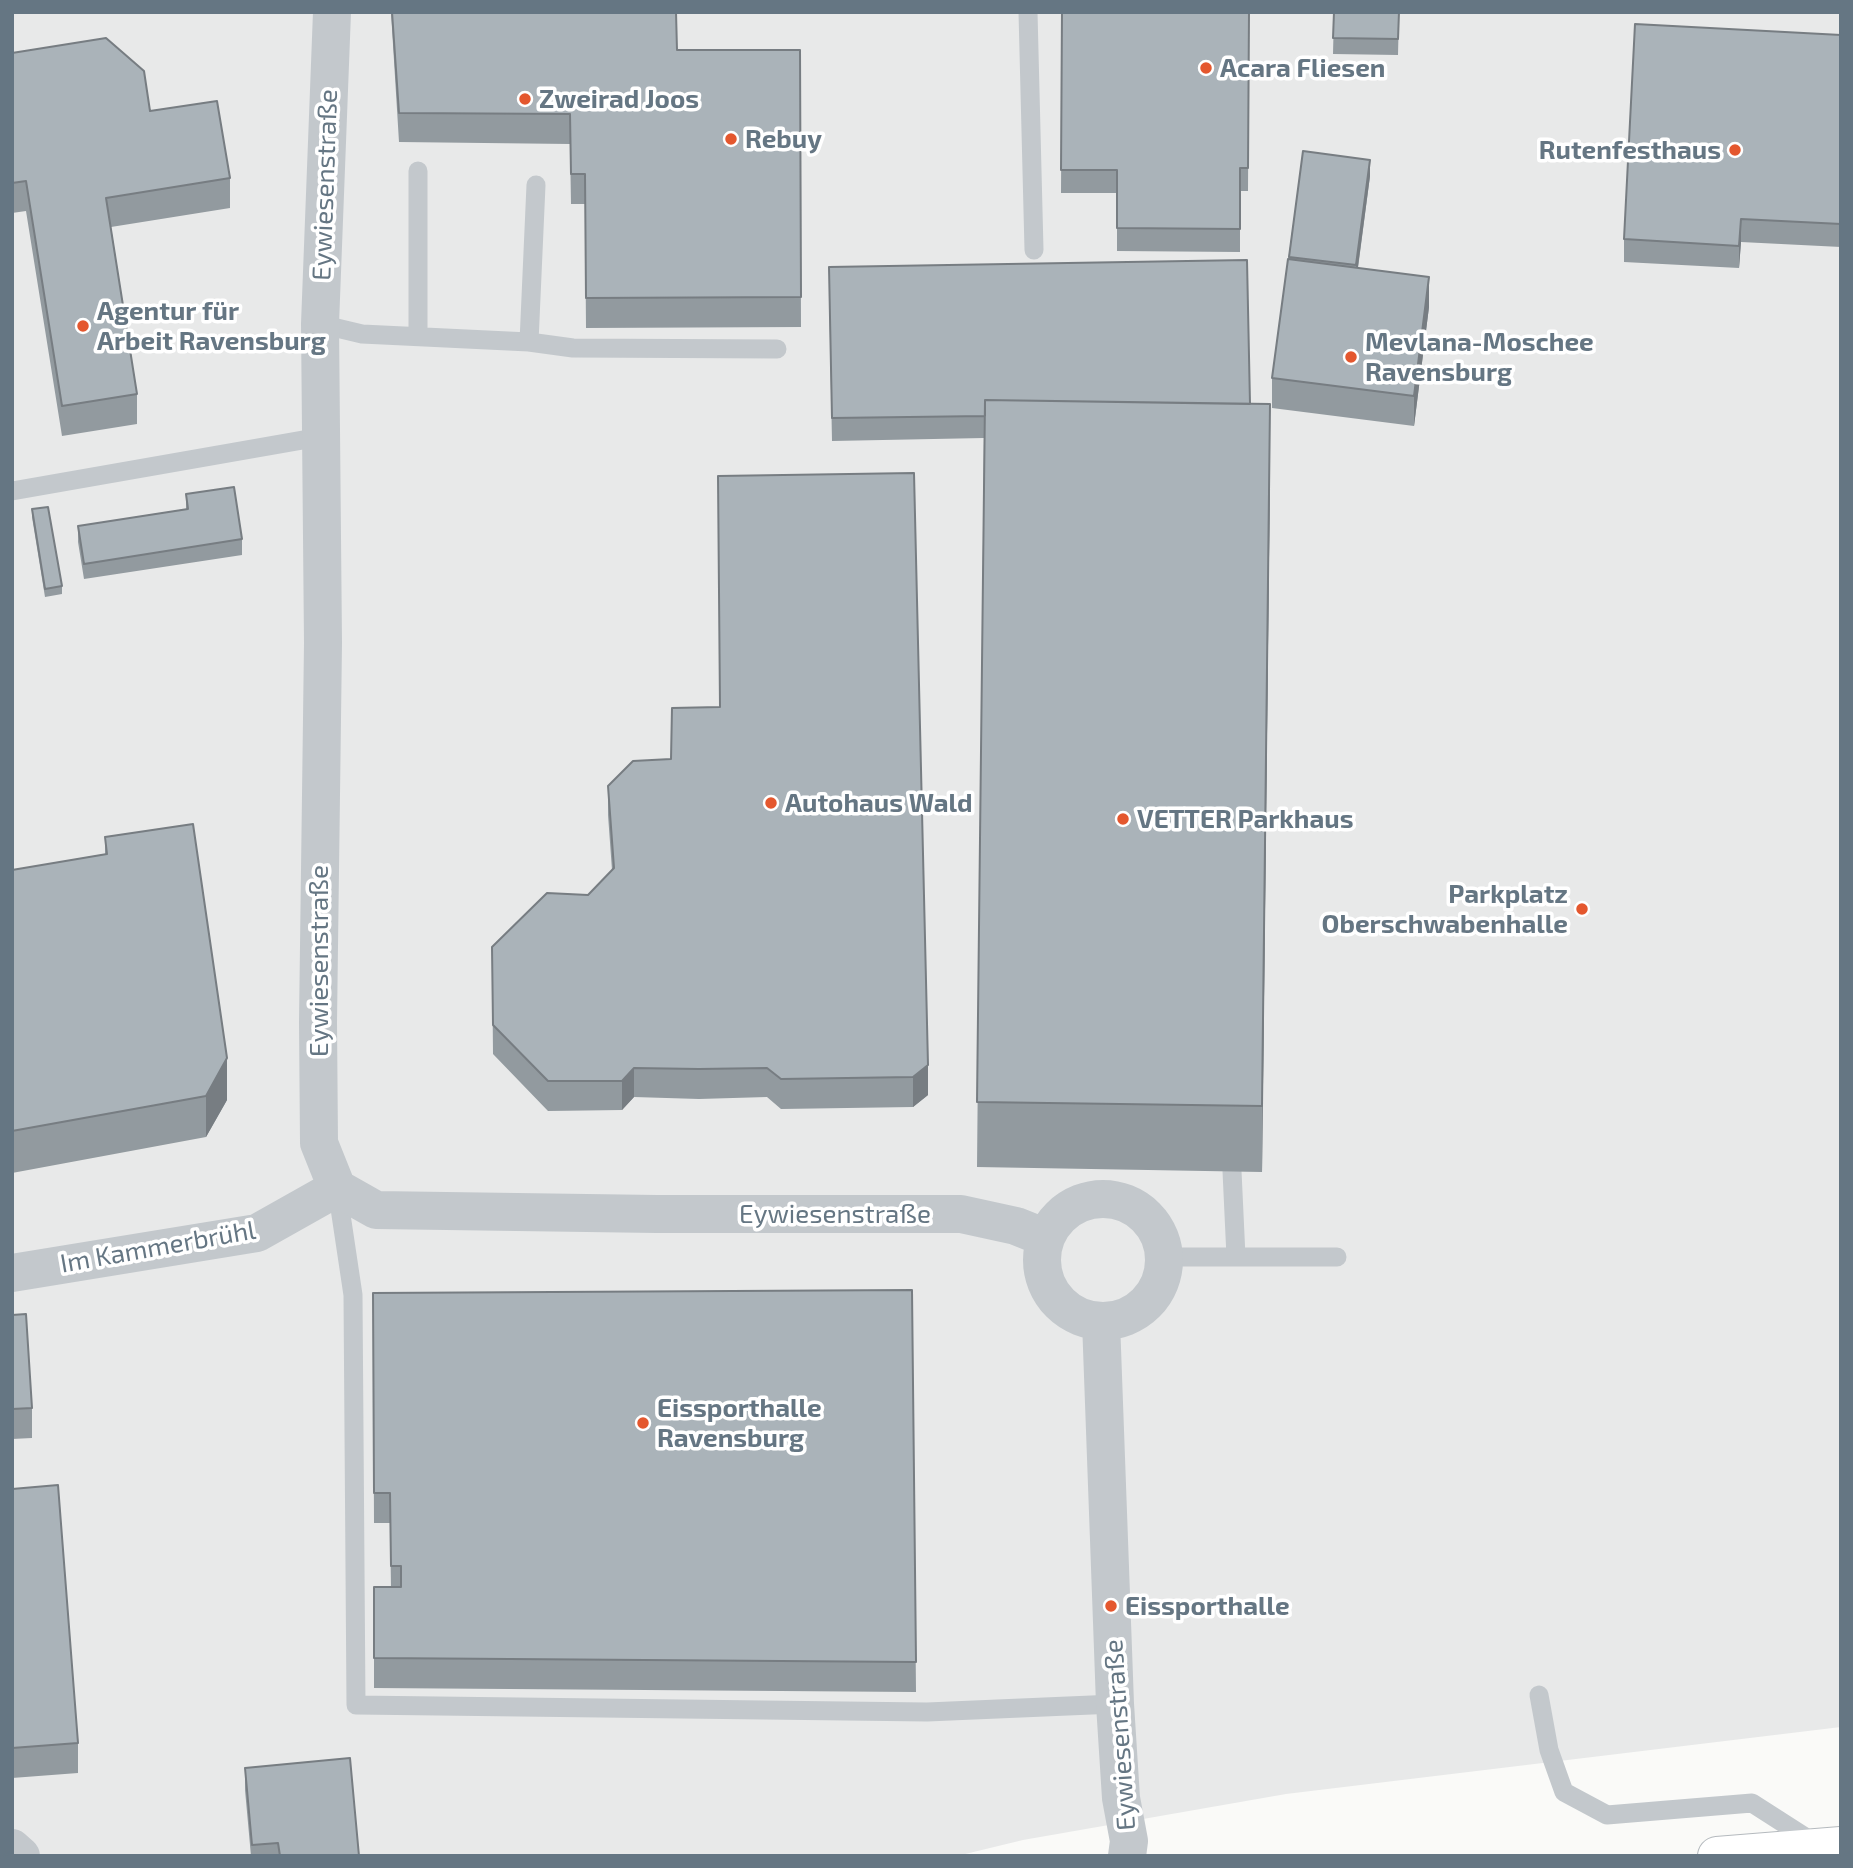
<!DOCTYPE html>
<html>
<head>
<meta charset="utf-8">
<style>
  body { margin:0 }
  #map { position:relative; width:1853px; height:1868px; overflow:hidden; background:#fafaf8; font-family:"Exo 2",sans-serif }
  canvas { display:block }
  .frame { position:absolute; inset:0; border:14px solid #657683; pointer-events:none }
</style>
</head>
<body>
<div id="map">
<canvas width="1853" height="1868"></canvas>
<div class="frame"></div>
</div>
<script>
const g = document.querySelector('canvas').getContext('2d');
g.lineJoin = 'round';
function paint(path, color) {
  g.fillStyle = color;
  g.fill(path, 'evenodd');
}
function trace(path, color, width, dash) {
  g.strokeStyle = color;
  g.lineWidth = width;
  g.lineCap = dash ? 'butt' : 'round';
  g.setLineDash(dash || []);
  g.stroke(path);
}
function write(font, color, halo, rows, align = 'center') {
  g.font = font + ' "Exo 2",sans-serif';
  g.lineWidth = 7;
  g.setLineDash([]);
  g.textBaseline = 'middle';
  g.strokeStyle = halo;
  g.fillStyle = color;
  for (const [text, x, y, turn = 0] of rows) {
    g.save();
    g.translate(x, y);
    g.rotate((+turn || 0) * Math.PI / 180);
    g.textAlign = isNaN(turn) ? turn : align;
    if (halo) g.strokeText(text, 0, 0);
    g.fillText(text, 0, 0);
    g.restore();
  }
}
const built = new Path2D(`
  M 12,12 L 1841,12 L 1841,1727 L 1286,1794 L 1023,1840 L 957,1856 L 12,1856 Z`);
const service = new Path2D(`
  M 1028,12 L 1034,250
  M 418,171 L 418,336
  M 320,324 L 362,334 L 529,342 L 573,348 L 777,349
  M 529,342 L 536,185
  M 12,491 L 320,437
  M 1232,1171 L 1236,1257
  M 337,1188 L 353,1295 L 356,1705 L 927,1712 L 1115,1704
  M 1164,1257 L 1337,1257
  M 1539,1695 L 1549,1750 L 1564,1792 L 1607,1815 L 1752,1803 L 1816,1844`);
const minor = new Path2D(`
  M 332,12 L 320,324 L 323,643 L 318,1022 L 319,1143 L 337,1188 L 376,1210 L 657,1214 L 961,1214 L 1016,1226 L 1046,1238
  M1042 1260a61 61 0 1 1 122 0a61 61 0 1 1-122 0Z
  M 12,1273 L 257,1233 L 337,1188
  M 1101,1321 L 1115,1704 L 1121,1798 L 1129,1841 L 1127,1856
  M 12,1848 L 21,1856`);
const primary = new Path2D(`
  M 1717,1856 L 1841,1846`);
const wall = new Path2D(`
  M 391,12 L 676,12 L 677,50 L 800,50 L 801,327 L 586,328 L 585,204 L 571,204 L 570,144 L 399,142 Z
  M 1062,12 L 1249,12 L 1248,191 L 1240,191 L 1240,252 L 1117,251 L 1117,193 L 1061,193 Z
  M 1334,12 L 1399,12 L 1398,55 L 1333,54 Z
  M 1841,35 L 1841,247 L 1741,242 L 1739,268 L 1624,262 L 1624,239 Z
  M 12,53 L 150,111 L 230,178 L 230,208 L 111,227 L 137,394 L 137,424 L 62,436 L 26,211 L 12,213 Z
  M 1303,151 L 1370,176 L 1358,268 L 1429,307 L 1414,426 L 1272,408 L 1272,378 Z
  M 829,290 L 1250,404 L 1270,470 L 1262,1172 L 977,1167 L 984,438 L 832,441 Z
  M 186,494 L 242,539 L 242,555 L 84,579 L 78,542 L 78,526 L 186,509 Z
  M 32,509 L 62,586 L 62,594 L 45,597 L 32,517 Z
  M 671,759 L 928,1095 L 913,1107 L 781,1109 L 767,1097 L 699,1099 L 634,1097 L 622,1110 L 548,1111 L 493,1054 L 492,947 L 588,895 L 612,870 L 608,815 L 608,786 Z
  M 105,837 L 227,1100 L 206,1137 L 12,1173 L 12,870 L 105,854 Z
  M 912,1290 L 916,1692 L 374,1688 L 374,1587 L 391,1587 L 390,1523 L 374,1523 L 373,1293 Z
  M 12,1315 L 32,1408 L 32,1438 L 12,1439 Z
  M 12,1489 L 78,1743 L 78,1773 L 12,1778 Z
  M 245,1768 L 359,1856 L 251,1856 L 245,1790 Z`);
const shadedWall = new Path2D(`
  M 1370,160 L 1370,176 L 1356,281 L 1356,265 Z
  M 1741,219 L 1741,242 L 1739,268 L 1739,246 Z
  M 1429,277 L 1429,307 L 1414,426 L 1414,396 Z
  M 1270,404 L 1270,470 L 1262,1172 L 1262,1106 Z
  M 227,1058 L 227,1100 L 206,1137 L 206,1096 Z
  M 928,1065 L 928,1095 L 913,1107 L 913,1077 Z
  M 634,1068 L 634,1097 L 622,1110 L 622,1081 Z`);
const building = new Path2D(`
  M 392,12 L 676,12 L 677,50 L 800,50 L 801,297 L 586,298 L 585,174 L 571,174 L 570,114 L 399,113 Z
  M 1062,12 L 1249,12 L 1248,168 L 1240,168 L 1240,229 L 1117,228 L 1117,170 L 1061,170 Z
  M 1334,12 L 1399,12 L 1398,39 L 1333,38 Z
  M 1635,24 L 1841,35 L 1841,224 L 1741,219 L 1739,246 L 1624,239 Z
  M 106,38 L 144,71 L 150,111 L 217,101 L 230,178 L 106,198 L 137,394 L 62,406 L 26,181 L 12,183 L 12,53 Z
  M 1303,151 L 1370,160 L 1356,265 L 1289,257 Z
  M 1288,259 L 1429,277 L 1414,396 L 1272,378 Z
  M 1247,260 L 1250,404 L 985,400 L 985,416 L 832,418 L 829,267 Z
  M 985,400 L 1270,404 L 1262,1106 L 977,1102 Z
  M 914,473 L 928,1065 L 913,1077 L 781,1079 L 767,1068 L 699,1069 L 634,1068 L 622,1081 L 548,1081 L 493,1025 L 492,947 L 547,893 L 588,895 L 614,868 L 608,786 L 633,761 L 671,759 L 672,708 L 720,707 L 718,476 Z
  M 234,487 L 242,539 L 84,564 L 78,526 L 188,509 L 186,494 Z
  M 48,507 L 62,586 L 45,589 L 32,509 Z
  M 193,824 L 227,1058 L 206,1096 L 12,1131 L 12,870 L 107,854 L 105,837 Z
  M 912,1290 L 916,1662 L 374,1658 L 374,1587 L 401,1587 L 401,1566 L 391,1566 L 390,1493 L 374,1493 L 373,1293 Z
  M 26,1314 L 32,1408 L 12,1409 L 12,1315 Z
  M 58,1485 L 78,1743 L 12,1748 L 12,1489 Z
  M 350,1758 L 359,1856 L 280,1856 L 278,1843 L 252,1845 L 245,1768 Z`);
const markers = [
  [1206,68,7,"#e4572e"],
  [525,99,7,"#e4572e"],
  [731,139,7,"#e4572e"],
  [1735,150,7,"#e4572e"],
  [83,326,7,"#e4572e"],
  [1351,357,7,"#e4572e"],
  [771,803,7,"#e4572e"],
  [1123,819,7,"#e4572e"],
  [1582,909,7,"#e4572e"],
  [643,1423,7,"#e4572e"],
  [1111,1606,7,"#e4572e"]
];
const poiNames = [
  ["Acara Fliesen",1220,68],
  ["Zweirad Joos",539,99],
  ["Rebuy",745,139],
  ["Rutenfesthaus",1721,150,"right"],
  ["Agentur für",97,311],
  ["Arbeit Ravensburg",97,341],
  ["Mevlana-Moschee",1365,342],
  ["Ravensburg",1365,372],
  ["Autohaus Wald",785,803],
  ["VETTER Parkhaus",1137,819],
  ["Parkplatz",1568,894,"right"],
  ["Oberschwabenhalle",1568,924,"right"],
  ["Eissporthalle",657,1408],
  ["Ravensburg",657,1438],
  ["Eissporthalle",1125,1606]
];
const streetNames = [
  ["Eywiesenstraße",325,185,-88],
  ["Eywiesenstraße",319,961,-90],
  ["Eywiesenstraße",835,1214],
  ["Im Kammerbrühl",158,1247,-10],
  ["Eywiesenstraße",1120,1735,-94]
];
paint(built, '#e8e9e9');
trace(primary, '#b5babe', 40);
trace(service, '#c3c8cc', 19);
trace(minor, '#c3c8cc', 38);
trace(primary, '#fff', 38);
paint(wall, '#929a9f');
paint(shadedWall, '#777d82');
paint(building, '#aab3b9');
trace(building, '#777d82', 2);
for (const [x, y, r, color] of markers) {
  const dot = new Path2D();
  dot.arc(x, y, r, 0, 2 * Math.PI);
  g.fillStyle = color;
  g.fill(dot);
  trace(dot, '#fff', 2.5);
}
write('bold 26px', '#657683', '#fff', poiNames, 'left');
write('26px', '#657683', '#fff', streetNames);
</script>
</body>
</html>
